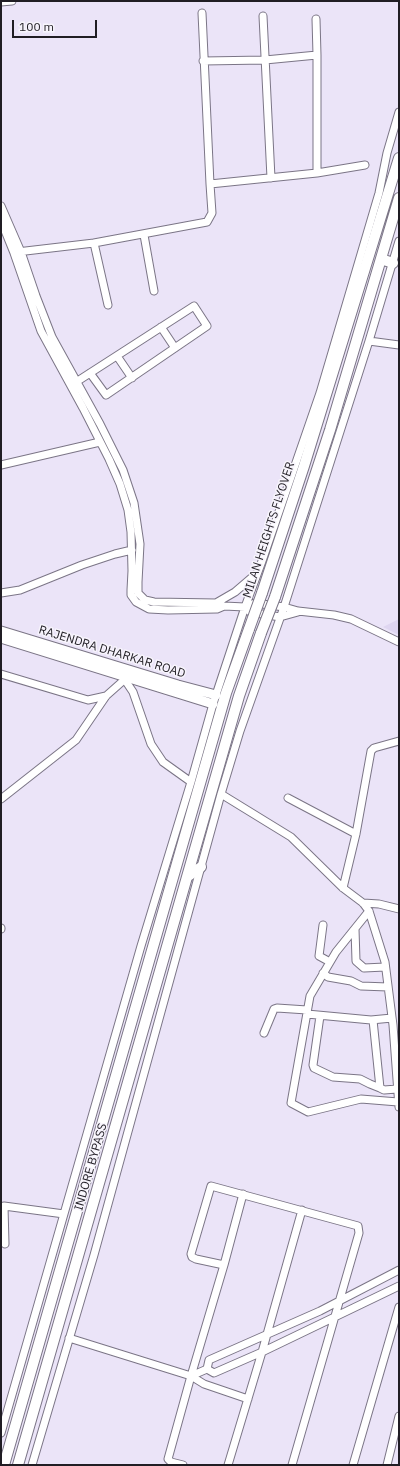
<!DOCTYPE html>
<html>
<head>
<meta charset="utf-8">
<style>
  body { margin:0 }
  #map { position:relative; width:400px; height:1466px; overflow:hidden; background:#ebe4f8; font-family:"IBM Plex Sans",sans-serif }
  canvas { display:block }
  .frame { position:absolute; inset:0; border:2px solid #201d24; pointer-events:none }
  .scale { position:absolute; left:12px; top:20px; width:85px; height:18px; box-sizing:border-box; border:2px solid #201d24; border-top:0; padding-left:5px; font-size:12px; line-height:14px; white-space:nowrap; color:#201d24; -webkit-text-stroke:3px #f7f4fc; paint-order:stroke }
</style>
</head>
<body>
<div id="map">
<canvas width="400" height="1466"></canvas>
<div class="frame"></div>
<div class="scale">100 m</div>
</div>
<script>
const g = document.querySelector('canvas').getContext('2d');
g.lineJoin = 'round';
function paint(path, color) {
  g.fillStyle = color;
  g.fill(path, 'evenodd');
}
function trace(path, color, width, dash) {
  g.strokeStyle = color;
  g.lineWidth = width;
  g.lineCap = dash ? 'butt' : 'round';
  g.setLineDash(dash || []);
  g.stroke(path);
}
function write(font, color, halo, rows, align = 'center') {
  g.font = font + ' "IBM Plex Sans",sans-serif';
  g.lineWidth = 3;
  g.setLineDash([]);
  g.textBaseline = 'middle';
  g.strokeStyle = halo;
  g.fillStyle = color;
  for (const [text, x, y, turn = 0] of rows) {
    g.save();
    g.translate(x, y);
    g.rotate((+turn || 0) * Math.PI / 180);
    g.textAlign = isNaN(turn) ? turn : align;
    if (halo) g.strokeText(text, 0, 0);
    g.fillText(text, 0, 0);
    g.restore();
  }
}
const built = new Path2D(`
  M 399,619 L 399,635 L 383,627 Z`);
const minor = new Path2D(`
  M 1,2 L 12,1
  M 202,13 L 210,184
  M 263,16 L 271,178
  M 317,55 L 317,173
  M 203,61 L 265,60 L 317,55 L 316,19
  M 1,206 L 21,252 L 36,296 L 52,337 L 100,424 L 123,470 L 134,503 L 140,544 L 138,582 L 138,593 L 145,600 L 154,602 L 216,603 L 224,606
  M 1,221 L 14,253 L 41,331 L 83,408 L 109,459 L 120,484 L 128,510 L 131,532 L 132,571 L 131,590 L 131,595 L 136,602 L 149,609 L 168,610 L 217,609 L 224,606 L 245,607 L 255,603 L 284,607 L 298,611 L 334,615 L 351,619 L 399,642
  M 144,235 L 154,291
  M 94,243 L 108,305
  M 17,252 L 94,243 L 207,222 L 212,213 L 210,184 L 317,173 L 365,165
  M 161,327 L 175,348
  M 369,341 L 399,345
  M 117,356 L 132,378
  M 73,384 L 194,306 L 207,326 L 106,395 L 90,373
  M 1,465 L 100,442
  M 1,593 L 20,590 L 82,565 L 115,554 L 132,550
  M 216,603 L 235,592 L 256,574
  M 245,607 L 250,612 L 280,617 L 298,612
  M 1,674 L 88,700 L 106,696
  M 123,677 L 133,692 L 151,744 L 163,762 L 191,782
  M 221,794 L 291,837 L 343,888 L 363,903 L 369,911 L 385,962 L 393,1025 L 399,1107
  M 288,798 L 356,834
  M 1,799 L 76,740 L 106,696 L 124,680
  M 343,888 L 356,834 L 371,751 L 374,748 L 399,741
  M 363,903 L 379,904 L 399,909
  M 369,911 L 336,952 L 310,996 L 291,1103 L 308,1112 L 361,1099 L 398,1102
  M 323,925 L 319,956 L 330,962
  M 1,928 L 1,929
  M 355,929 L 356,961 L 364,968 L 385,967
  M 323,973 L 328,977 L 351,981 L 361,986 L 388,987
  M 307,1014 L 371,1020 L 392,1018
  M 320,1016 L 313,1065 L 314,1068 L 333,1077 L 360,1079 L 370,1084 L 380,1088 L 373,1020
  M 264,1033 L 274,1009 L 277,1008 L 307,1010
  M 380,1088 L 384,1090 L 397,1089
  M 243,1194 L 224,1265 L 191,1376 L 204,1384 L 248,1399
  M 5,1244 L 4,1206 L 64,1214
  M 224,1265 L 196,1259 L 192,1257 L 191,1254 L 211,1186 L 358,1226 L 359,1233 L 292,1465
  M 69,1338 L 191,1376 L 207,1369
  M 207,1369 L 209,1360 L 320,1311 L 399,1270
  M 207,1369 L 214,1373 L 262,1352 L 399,1286
  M 1,1433 L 141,946 L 191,782 L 213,704 L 245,607 L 262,561 L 320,393 L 379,193 L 387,153 L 399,112
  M 32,1465 L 94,1255 L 221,794 L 240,731 L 284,607 L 369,341 L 399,241
  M 183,1465 L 171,1462 L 168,1459 L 191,1376
  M 228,1465 L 262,1352 L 302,1210
  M 353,1465 L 399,1307
  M 387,1465 L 399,1416`);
const major = new Path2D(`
  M 1,631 L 178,685 L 216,695
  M 1,638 L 213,704`);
const highway = new Path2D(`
  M 381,259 L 393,263
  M 262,593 L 304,466 L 399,158
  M 275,597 L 330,430 L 399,198
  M 187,877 L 201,867
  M 4,1465 L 226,693 L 249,629
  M 18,1465 L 239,696 L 261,633`);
const highwayBridge = new Path2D(`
  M 249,629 L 262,593
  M 261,633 L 275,597`);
const streetNames = [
  ["MILAN HEIGHTS FLYOVER",269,530,-72],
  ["RAJENDRA DHARKAR ROAD",112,652,17],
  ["INDORE BYPASS",91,1167,-74]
];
paint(built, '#dfd6f1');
trace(minor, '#7b7586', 9);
trace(major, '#7b7586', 11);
trace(highway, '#7b7586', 12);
trace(minor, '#fff', 7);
trace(major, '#fff', 9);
trace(highway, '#fff', 10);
trace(highwayBridge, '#7b7586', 12, []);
trace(highwayBridge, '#fff', 10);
write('12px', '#201d24', '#f7f4fc', streetNames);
</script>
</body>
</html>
